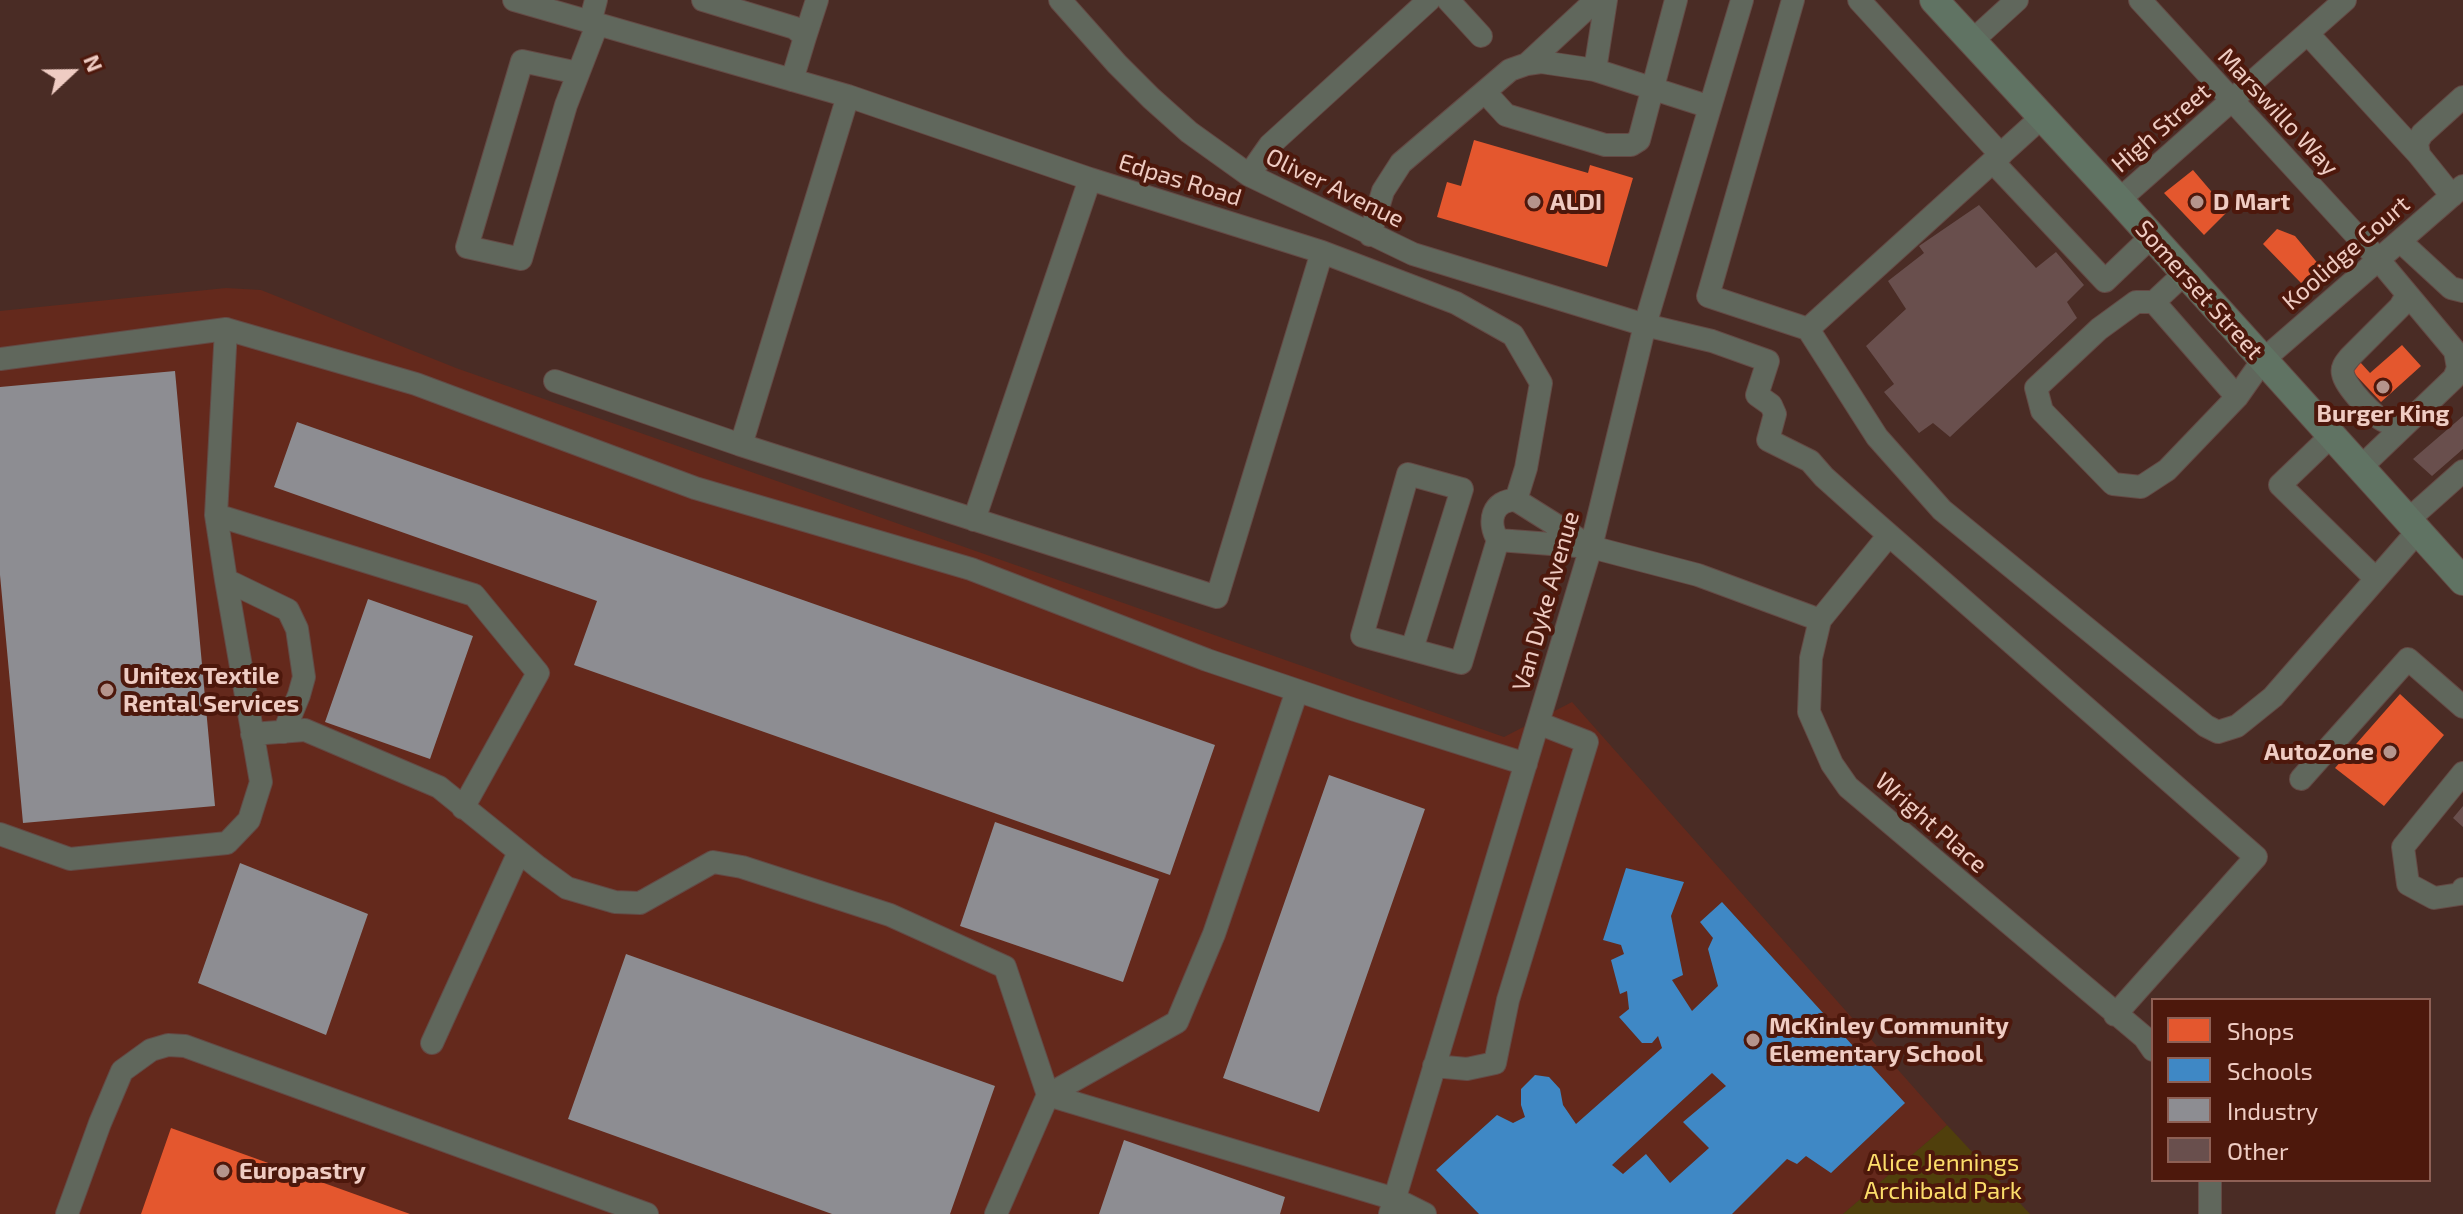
<!DOCTYPE html>
<html>
<head>
<meta charset="utf-8">
<style>
  body { margin:0 }
  #map { position:relative; width:2463px; height:1214px; overflow:hidden; background:#4a2c25; font-family:"Exo 2",sans-serif }
  canvas { display:block }
  .legend { position:absolute; left:2151px; top:998px; width:280px; height:184px; box-sizing:border-box; background:#4d180c; border:2px solid #8e6055; margin:0; padding:10px 14px; list-style:none; font-size:24px; color:#efccc3 }
  .legend li { display:flex; align-items:center; gap:16px; height:40px }
  .legend b { width:40px; border:2px solid #8e6055 }
  .north { position:absolute; left:32px; top:32px; width:80px; height:80px; -webkit-text-stroke:6px #4d180c; paint-order:stroke; rotate:68deg; font-size:22px; font-weight:700; line-height:32px; text-align:center; color:#efccc3 }
  .north::after { content:''; display:block; margin:auto; width:28px; height:36px; background:#efccc3; clip-path:polygon(50% 0,100% 100%,50% 72%,0 100%) }
</style>
</head>
<body>
<div id="map">
<canvas width="2463" height="1214"></canvas>
<ul class="legend">
<li><b style="height:22px;background:#e4572e"></b>Shops</li>
<li><b style="height:22px;background:#3f88c5"></b>Schools</li>
<li><b style="height:22px;background:#8d8d92"></b>Industry</li>
<li><b style="height:22px;background:#694f4d"></b>Other</li>
</ul>
<div class="north">N</div>
</div>
<script>
const g = document.querySelector('canvas').getContext('2d');
g.lineJoin = 'round';
function paint(path, color) {
  g.fillStyle = color;
  g.fill(path, 'evenodd');
}
function trace(path, color, width, dash) {
  g.strokeStyle = color;
  g.lineWidth = width;
  g.lineCap = dash ? 'butt' : 'round';
  g.setLineDash(dash || []);
  g.stroke(path);
}
function write(font, color, halo, rows, align = 'center') {
  g.font = font + ' "Exo 2",sans-serif';
  g.lineWidth = 8;
  g.setLineDash([]);
  g.textBaseline = 'middle';
  g.strokeStyle = halo;
  g.fillStyle = color;
  for (const [text, x, y, turn = 0] of rows) {
    g.save();
    g.translate(x, y);
    g.rotate((+turn || 0) * Math.PI / 180);
    g.textAlign = isNaN(turn) ? turn : align;
    if (halo) g.strokeText(text, 0, 0);
    g.fillText(text, 0, 0);
    g.restore();
  }
}
const built = new Path2D(`
  M 226,288 L 261,290 L 456,368 L 1504,737 L 1572,702 L 1947,1125 L 1843,1214 L 0,1214 L 0,311 Z`);
const green = new Path2D(`
  M 1947,1125 L 2030,1214 L 1843,1214 Z`);
const shops = new Path2D(`
  M 1474,140 L 1588,173 L 1590,165 L 1633,178 L 1607,267 L 1437,217 L 1447,182 L 1461,186 Z
  M 2193,170 L 2228,211 L 2204,235 L 2164,193 Z
  M 2277,229 L 2295,236 L 2320,266 L 2301,283 L 2263,244 Z
  M 2402,345 L 2421,366 L 2381,402 L 2351,370 L 2360,362 L 2370,373 Z
  M 2400,694 L 2444,735 L 2384,806 L 2335,768 Z
  M 171,1128 L 410,1214 L 141,1214 Z`);
const schools = new Path2D(`
  M 1626,868 L 1684,882 L 1671,916 L 1683,975 L 1672,980 L 1692,1011 L 1718,986 L 1708,949 L 1713,938 L 1700,922 L 1722,902 L 1905,1103 L 1831,1173 L 1806,1156 L 1797,1164 L 1787,1159 L 1732,1214 L 1479,1214 L 1436,1170 L 1497,1115 L 1513,1123 L 1525,1117 L 1521,1105 L 1521,1089 L 1535,1075 L 1549,1077 L 1560,1089 L 1563,1105 L 1576,1124 L 1662,1048 L 1658,1036 L 1652,1043 L 1642,1043 L 1619,1017 L 1629,1009 L 1627,991 L 1620,994 L 1611,960 L 1624,954 L 1621,945 L 1603,940 ZM 1712,1073 L 1726,1086 L 1683,1122 L 1709,1148 L 1670,1183 L 1646,1154 L 1623,1174 L 1612,1165 Z`);
const industry = new Path2D(`
  M 175,371 L 215,806 L 23,823 L 0,575 L 0,387 Z
  M 297,422 L 1215,745 L 1170,875 L 574,665 L 597,601 L 274,487 Z
  M 368,599 L 473,636 L 430,759 L 325,722 Z
  M 1329,775 L 1425,809 L 1319,1112 L 1223,1078 Z
  M 995,822 L 1159,879 L 1123,982 L 960,926 Z
  M 240,863 L 368,914 L 326,1035 L 198,983 Z
  M 626,954 L 995,1086 L 950,1214 L 832,1214 L 568,1119 Z
  M 1124,1140 L 1285,1197 L 1280,1214 L 1099,1214 Z`);
const building = new Path2D(`
  M 1979,205 L 2036,268 L 2056,252 L 2084,285 L 2067,302 L 2077,318 L 1950,437 L 1933,423 L 1919,433 L 1884,392 L 1894,384 L 1866,346 L 1906,309 L 1888,281 L 1924,253 L 1919,246 Z
  M 2463,416 L 2463,449 L 2432,476 L 2413,459 Z
  M 2463,806 L 2463,827 L 2453,818 Z`);
const minor = new Path2D(`
  M 514,0 L 848,96 L 1090,179 L 1322,252 L 1456,303 L 1513,335 L 1541,383 L 1526,468 L 1516,500
  M 703,0 L 795,28 L 805,37 L 792,80
  M 1060,0 L 1117,64 L 1151,98 L 1189,132 L 1249,175 L 1413,254 L 1645,325 L 1712,341 L 1768,361 L 1757,395 L 1771,405 L 1775,414 L 1768,440 L 1810,461 L 1824,477 L 1872,520 L 2256,857 L 2115,1015
  M 1448,0 L 1481,36
  M 1793,0 L 1708,296 L 1808,329 L 1877,437 L 1942,510 L 2206,726 L 2218,732 L 2237,726 L 2273,697 L 2418,531
  M 1859,0 L 2001,155
  M 2140,0 L 2378,259 L 2455,351 L 2458,368 L 2454,378 L 2361,467
  M 590,23 L 596,0
  M 2308,34 L 2419,155
  M 805,37 L 817,0
  M 1972,41 L 2017,0
  M 1527,64 L 1596,0
  M 1595,70 L 1606,0
  M 578,73 L 522,61 L 467,247 L 521,259 L 566,105 L 597,25
  M 1485,92 L 1506,115 L 1605,145 L 1631,145 L 1639,140 L 1676,0
  M 1993,162 L 2105,281 L 2152,236
  M 1249,175 L 1270,145 L 1429,0
  M 2452,196 L 2419,155 L 2417,143 L 2422,134 L 2463,97
  M 2119,200 L 2345,0
  M 1370,235 L 1383,191 L 1401,163 L 1510,70 L 1527,64 L 1541,62 L 1595,70 L 1710,107
  M 2400,241 L 2451,288 L 2463,291
  M 2185,273 L 2154,302 L 2136,302 L 2099,329 L 2036,388 L 2042,411 L 2113,484 L 2141,487 L 2167,470 L 2237,397 L 2263,360 L 2463,186
  M 2154,302 L 2237,397
  M 1808,329 L 2042,117
  M 0,359 L 226,329 L 416,384 L 695,488 L 971,569 L 1207,660 L 1352,709 L 1526,764
  M 555,381 L 741,445 L 1217,597 L 1322,252
  M 2407,422 C 2401,422 2393,423 2387,422 C 2375,419 2345,386 2343,374 C 2341,367 2346,362 2350,357 L 2400,307 L 2407,295
  M 2332,435 L 2280,485 L 2376,579
  M 741,445 L 848,96
  M 1516,500 C 1492,500 1487,522 1498,540 L 1591,547 L 1698,575 L 1820,620
  M 1516,500 L 1586,544
  M 216,515 L 474,595 L 538,673 L 463,808
  M 974,520 L 1090,179
  M 2408,520 L 2463,471
  M 1889,535 L 1820,620 L 1811,658 L 1809,712 L 1832,764 L 1848,787 L 2144,1037 L 2153,1050
  M 226,580 L 288,610 L 297,629 L 304,677 L 299,695 L 284,732
  M 1412,649 L 1462,489 L 1408,474 L 1362,636 L 1461,663 L 1498,540
  M 252,734 L 305,730 L 439,787 L 538,867 L 567,888 L 615,902 L 640,903 L 713,862 L 742,867 L 890,915 L 1005,967 L 1048,1095 L 996,1214
  M 2463,773 L 2403,847 L 2408,884 L 2434,898 L 2460,894 L 2463,889
  M 2301,779 L 2408,659 L 2463,707
  M 0,834 L 70,859 L 227,843 L 249,820 L 261,782 L 226,580 L 216,515 L 226,329
  M 432,1043 L 519,852
  M 1434,1066 L 1467,1069 L 1495,1063 L 1508,1000 L 1587,742 L 1538,723
  M 1048,1095 L 1177,1022 L 1214,934 L 1297,691
  M 1048,1095 L 1395,1199 L 1425,1214
  M 67,1214 L 100,1123 L 122,1071 L 151,1050 L 168,1045 L 185,1046 L 647,1214
  M 1390,1214 L 1591,547 L 1645,325 L 1742,0
  M 2210,1214 L 2210,1180`);
const major = new Path2D(`
  M 1934,0 L 2119,200 L 2463,581`);
const markers = [
  [1534,202,8,"#b5948c"],
  [2197,202,8,"#b5948c"],
  [2383,387,8,"#b5948c"],
  [107,690,8,"#b5948c"],
  [2390,752,8,"#b5948c"],
  [1753,1040,8,"#b5948c"],
  [223,1171,8,"#b5948c"]
];
const streetNames = [
  ["Marswillo Way",2278,112,47],
  ["High Street",2161,128,-41],
  ["Edpas Road",1180,180,17],
  ["Oliver Avenue",1335,188,26],
  ["Koolidge Court",2346,253,-41],
  ["Somerset Street",2199,290,48],
  ["Van Dyke Avenue",1546,601,-74],
  ["Wright Place",1931,823,41]
];
const poiNames = [
  ["ALDI",1550,202],
  ["D Mart",2213,202],
  ["Burger King",2383,414,"center"],
  ["Unitex Textile",123,676],
  ["Rental Services",123,704],
  ["AutoZone",2374,752,"right"],
  ["McKinley Community",1769,1026],
  ["Elementary School",1769,1054],
  ["Europastry",239,1171]
];
const parkNames = [
  ["Alice Jennings",1943,1163],
  ["Archibald Park",1943,1191]
];
paint(built, '#64291c');
paint(green, '#503f0c');
paint(shops, '#e4572e');
paint(schools, '#3f88c5');
paint(industry, '#8d8d92');
paint(building, '#694f4d');
trace(minor, '#644a45', 24);
trace(major, '#644a45', 30);
trace(minor, '#60675c', 22);
trace(major, '#607363', 28);
for (const [x, y, r, color] of markers) {
  const dot = new Path2D();
  dot.arc(x, y, r, 0, 2 * Math.PI);
  g.fillStyle = color;
  g.fill(dot);
  trace(dot, '#4d180c', 3);
}
write('24px', '#efccc3', '#4d180c', streetNames);
write('bold 24px', '#efccc3', '#4d180c', poiNames, 'left');
write('24px', '#fcdd6a', '#4d180c', parkNames);
</script>
</body>
</html>
